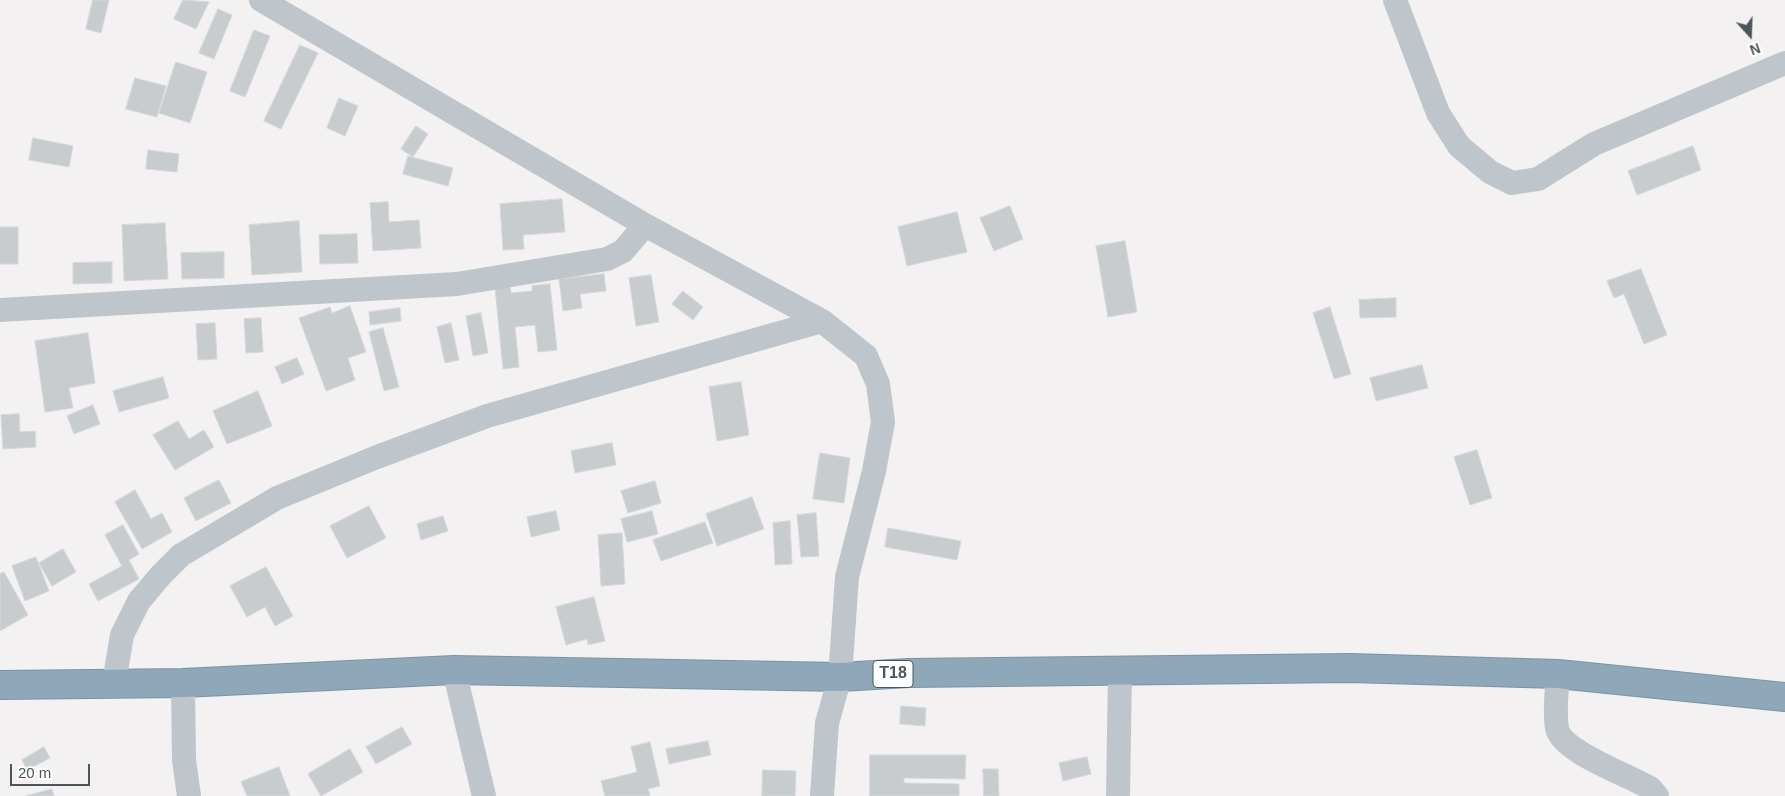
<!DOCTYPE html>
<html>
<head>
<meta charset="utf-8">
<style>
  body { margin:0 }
  #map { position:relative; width:1785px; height:796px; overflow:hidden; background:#f3f1f1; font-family:Helvetica,sans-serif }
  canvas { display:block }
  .north { position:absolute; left:1725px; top:10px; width:50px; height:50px; -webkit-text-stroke:4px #fff; paint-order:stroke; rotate:160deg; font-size:14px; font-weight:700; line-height:20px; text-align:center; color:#4b565c }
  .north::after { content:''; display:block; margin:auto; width:18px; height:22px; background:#4b565c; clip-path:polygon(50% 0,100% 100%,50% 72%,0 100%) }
  .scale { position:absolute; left:10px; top:764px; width:80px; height:22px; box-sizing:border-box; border:2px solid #4b565c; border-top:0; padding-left:6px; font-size:15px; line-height:18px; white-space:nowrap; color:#4b565c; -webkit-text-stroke:4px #fff; paint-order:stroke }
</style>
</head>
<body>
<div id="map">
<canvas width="1785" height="796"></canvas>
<div class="north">N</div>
<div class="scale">20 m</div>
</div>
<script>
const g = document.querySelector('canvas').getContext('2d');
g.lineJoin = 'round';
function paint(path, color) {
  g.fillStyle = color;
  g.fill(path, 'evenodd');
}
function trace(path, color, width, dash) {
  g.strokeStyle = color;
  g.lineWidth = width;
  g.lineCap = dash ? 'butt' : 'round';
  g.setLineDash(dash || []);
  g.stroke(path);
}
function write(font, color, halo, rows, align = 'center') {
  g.font = font + ' Helvetica,sans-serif';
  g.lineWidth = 5;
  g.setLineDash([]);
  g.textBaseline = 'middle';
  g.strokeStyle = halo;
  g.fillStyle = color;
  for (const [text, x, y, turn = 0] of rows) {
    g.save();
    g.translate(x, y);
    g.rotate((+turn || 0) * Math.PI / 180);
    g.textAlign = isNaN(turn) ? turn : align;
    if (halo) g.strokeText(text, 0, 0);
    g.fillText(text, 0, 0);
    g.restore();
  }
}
const building = new Path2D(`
  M 93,0 L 109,0 L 101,33 L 86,29 Z
  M 183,0 L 209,2 L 196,29 L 174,19 Z
  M 218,9 L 232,15 L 214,59 L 199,53 Z
  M 254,30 L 270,36 L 245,97 L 230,91 Z
  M 300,45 L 318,53 L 281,129 L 264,121 Z
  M 176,62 L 207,72 L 190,123 L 159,113 Z
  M 135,78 L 166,86 L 157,117 L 126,109 Z
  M 339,98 L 358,106 L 345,136 L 327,128 Z
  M 416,126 L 428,134 L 413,157 L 401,149 Z
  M 33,138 L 73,146 L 69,167 L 29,160 Z
  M 1693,146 L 1701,170 L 1637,195 L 1628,171 Z
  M 148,150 L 179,154 L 177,172 L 146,169 Z
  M 408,156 L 453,168 L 448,186 L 403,174 Z
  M 562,199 L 565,232 L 523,235 L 524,249 L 503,250 L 500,204 Z
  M 388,202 L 389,222 L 419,220 L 421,248 L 373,251 L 370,203 Z
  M 1010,206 L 1023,239 L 994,251 L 980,218 Z
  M 957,212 L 967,252 L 907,266 L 898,227 Z
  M 299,221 L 302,272 L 252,275 L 249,225 Z
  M 165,223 L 168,279 L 124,281 L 122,225 Z
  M 0,227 L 18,227 L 18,264 L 0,264 Z
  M 357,234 L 358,263 L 320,264 L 319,235 Z
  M 1125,241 L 1137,312 L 1108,317 L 1096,246 Z
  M 224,252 L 224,278 L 182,279 L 181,253 Z
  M 112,262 L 112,283 L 73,284 L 73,263 Z
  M 1641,269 L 1667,335 L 1644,344 L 1624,294 L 1614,298 L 1607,281 Z
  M 604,274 L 606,291 L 580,294 L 582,308 L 563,311 L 559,279 Z
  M 651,275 L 659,322 L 636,326 L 629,278 Z
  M 550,284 L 557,350 L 538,352 L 535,325 L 515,327 L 519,367 L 503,369 L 495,288 L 510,286 L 511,293 L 532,291 L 532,286 Z
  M 683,291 L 703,307 L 693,320 L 672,304 Z
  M 1396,298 L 1396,317 L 1360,318 L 1359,300 Z
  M 350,306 L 366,352 L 348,358 L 355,380 L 326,391 L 299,318 L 330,307 L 332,313 Z
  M 1330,307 L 1351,374 L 1334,379 L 1313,313 Z
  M 400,308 L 401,321 L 370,325 L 369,312 Z
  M 481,313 L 488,353 L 473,356 L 466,316 Z
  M 261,318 L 263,352 L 246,353 L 244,319 Z
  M 215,323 L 217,359 L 198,360 L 196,324 Z
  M 451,323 L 459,360 L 445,363 L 437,327 Z
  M 383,328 L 399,387 L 384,391 L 369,332 Z
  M 88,333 L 95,383 L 69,388 L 73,408 L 45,412 L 35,341 Z
  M 297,358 L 304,374 L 282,384 L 275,367 Z
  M 1422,365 L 1428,388 L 1376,401 L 1370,378 Z
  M 163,377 L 169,398 L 119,412 L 113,391 Z
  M 741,382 L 749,435 L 717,441 L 709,387 Z
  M 258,391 L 272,426 L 227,444 L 213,411 Z
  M 93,405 L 100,424 L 74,434 L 67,416 Z
  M 19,414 L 20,432 L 35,431 L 36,447 L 3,449 L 1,415 Z
  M 178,421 L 189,439 L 204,430 L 214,447 L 175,470 L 153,435 Z
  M 612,443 L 616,465 L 575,473 L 571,451 Z
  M 1477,450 L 1492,498 L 1470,505 L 1454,457 Z
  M 820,453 L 850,458 L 844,503 L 813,499 Z
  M 219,480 L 231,503 L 196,521 L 184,498 Z
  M 655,481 L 661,503 L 628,513 L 621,491 Z
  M 135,490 L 151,519 L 162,513 L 172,532 L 142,549 L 115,502 Z
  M 752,497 L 764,529 L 717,546 L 706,514 Z
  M 369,506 L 386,538 L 347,558 L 330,526 Z
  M 556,511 L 560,530 L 531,537 L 527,517 Z
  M 652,511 L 658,534 L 627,542 L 621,519 Z
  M 816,513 L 819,556 L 801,557 L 797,515 Z
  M 443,516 L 448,531 L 421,540 L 417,524 Z
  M 790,521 L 792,564 L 775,565 L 773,523 Z
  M 705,522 L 713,543 L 661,561 L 653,540 Z
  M 123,525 L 139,554 L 129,560 L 139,579 L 98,601 L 89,584 L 122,566 L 105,535 Z
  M 888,528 L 961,541 L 957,560 L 885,547 Z
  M 622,533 L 625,584 L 601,586 L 598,535 Z
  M 63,549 L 76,572 L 52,586 L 39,563 Z
  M 36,557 L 49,591 L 25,601 L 12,566 Z
  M 266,567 L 293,616 L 275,626 L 265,607 L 247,617 L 230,586 Z
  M 4,572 L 28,615 L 0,631 L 0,574 Z
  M 594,597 L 605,641 L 588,645 L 587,639 L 566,645 L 556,607 Z
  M 901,706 L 926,708 L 925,726 L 900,724 Z
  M 402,727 L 412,744 L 376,764 L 366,747 Z
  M 708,741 L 711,755 L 669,764 L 666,749 Z
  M 650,742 L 660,786 L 648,789 L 650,795 L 647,796 L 605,796 L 601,781 L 637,772 L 631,747 Z
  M 44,747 L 50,758 L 27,770 L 22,760 Z
  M 350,749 L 363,772 L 321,796 L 308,774 Z
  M 870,755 L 966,755 L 965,779 L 904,778 L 904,783 L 959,784 L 959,796 L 870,796 Z
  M 1087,757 L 1091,774 L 1063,781 L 1059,763 Z
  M 279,767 L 290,796 L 247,796 L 241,782 Z
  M 983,769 L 998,769 L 999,796 L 984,796 Z
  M 763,770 L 796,771 L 795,796 L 762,796 Z
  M 52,789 L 54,796 L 26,796 Z`);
const street = new Path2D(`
  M 261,0 L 645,225 L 822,321 L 866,356 L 878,384 L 883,422 L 874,471 L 847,577 L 840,677 L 827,723 L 822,796
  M 1395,0 L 1438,113 L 1459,146 L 1490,172 L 1512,183 L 1538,179 L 1594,144 L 1785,63
  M 0,310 L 457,284 L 607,259 L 623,251 L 645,225
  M 454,670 L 484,796
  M 1558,674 C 1557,691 1554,711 1557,728 C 1561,752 1629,775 1650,788 L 1657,796
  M 114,683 L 122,635 L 139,601 L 161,575 L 181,555 L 277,498 L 377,457 L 487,416 L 822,321
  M 183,683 L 184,760 L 189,796
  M 1118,796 L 1120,671`);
const highway = new Path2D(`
  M 0,685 L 183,683 L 454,670 L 840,677 L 909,673 L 1350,668 L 1558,674 L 1785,697`);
const shields = [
  [893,674,40]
];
const shieldNames = [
  ["T18",893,674]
];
paint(building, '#c8cccf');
trace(building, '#d5d8db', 1);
trace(highway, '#7a94a5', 30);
trace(street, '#bec6cb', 24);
trace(highway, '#8fa8b9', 28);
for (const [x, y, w] of shields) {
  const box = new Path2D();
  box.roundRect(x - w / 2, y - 13.5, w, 27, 4);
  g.fillStyle = '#fff';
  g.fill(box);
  trace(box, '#4b565c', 1);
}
write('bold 16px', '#4b565c', null, shieldNames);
</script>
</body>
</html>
